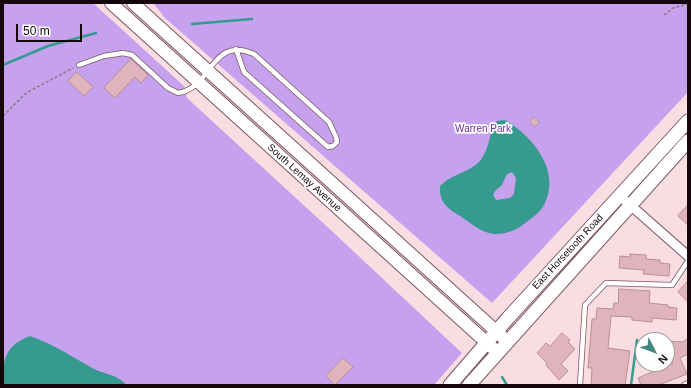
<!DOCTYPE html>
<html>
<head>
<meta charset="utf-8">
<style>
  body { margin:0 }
  #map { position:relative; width:691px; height:388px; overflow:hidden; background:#fadde3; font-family:Arial,sans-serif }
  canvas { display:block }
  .frame { position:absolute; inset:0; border:4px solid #15070a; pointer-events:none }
  .north { position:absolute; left:635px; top:332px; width:40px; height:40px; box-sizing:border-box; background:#fff; border:1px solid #a19c9d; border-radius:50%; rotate:132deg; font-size:11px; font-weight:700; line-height:16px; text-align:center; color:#15070a }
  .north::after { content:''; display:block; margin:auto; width:14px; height:18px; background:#428880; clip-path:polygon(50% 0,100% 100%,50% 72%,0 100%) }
  .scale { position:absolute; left:16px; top:24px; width:66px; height:18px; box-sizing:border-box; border:2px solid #15070a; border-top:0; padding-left:5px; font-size:12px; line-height:14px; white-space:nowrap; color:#15070a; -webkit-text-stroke:3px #fff; paint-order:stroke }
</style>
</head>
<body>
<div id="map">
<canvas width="691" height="388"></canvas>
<div class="frame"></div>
<div class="north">N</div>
<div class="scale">50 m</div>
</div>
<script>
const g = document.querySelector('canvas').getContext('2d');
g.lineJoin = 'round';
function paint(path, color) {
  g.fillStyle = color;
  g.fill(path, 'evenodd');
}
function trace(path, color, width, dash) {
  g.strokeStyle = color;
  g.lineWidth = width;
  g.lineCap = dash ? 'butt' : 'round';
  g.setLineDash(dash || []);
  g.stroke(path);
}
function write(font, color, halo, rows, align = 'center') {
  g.font = font + ' Arial,sans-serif';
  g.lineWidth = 3.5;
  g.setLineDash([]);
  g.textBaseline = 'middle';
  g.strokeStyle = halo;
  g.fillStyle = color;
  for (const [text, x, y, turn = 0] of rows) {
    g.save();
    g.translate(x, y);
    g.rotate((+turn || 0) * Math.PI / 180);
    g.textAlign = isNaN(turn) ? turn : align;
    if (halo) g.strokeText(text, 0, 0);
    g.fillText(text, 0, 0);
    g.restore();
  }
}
const green = new Path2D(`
  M 3,3 L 93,3 L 184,86 L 187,98 L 334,233 L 462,353 L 434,385 L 3,385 Z
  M 153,3 L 688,3 L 688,92 L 492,303 L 165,18 Z`);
const water = new Path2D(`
  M 505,120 C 533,136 562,172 544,205 C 540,213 530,219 524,224 C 514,232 498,237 486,232 C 477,229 468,221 460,216 C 447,208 439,202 440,186 C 451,174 469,173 480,161 C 490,149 488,134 497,121 ZM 512,172 L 516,178 L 514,194 L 510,198 L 496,200 L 493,195 L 495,191 L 502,185 L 507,174 Z
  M 30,336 C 53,344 73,357 94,369 C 107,375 116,374 127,385 L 3,385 C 3,360 4,346 30,336 Z`);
const stream = new Path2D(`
  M 192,24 L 252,19
  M 3,65 L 48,46 L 96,33
  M 502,377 L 507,385
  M 631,385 L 637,340`);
const building = new Path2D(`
  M 131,59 L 148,75 L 141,83 L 135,77 L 115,98 L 104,88 Z
  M 77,72 L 93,87 L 84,96 L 68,81 Z
  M 534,117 L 539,122 L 535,127 L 530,122 Z
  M 688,205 L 688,225 L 678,216 Z
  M 630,254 L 646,255 L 646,259 L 660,260 L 660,263 L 670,264 L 669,276 L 643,274 L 644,270 L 619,268 L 620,256 L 630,257 Z
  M 688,281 L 688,302 L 678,292 Z
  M 619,289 L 650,291 L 649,303 L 668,305 L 668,307 L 677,308 L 676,320 L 652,318 L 652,322 L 632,320 L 632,317 L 611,316 L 608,348 L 630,351 L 625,385 L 591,385 L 592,368 L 588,368 L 592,319 L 596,319 L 597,308 L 613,309 L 614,303 L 618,303 Z
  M 562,333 L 570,340 L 568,342 L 575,349 L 561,364 L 568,371 L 559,380 L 546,365 L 547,363 L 537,353 L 546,343 L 550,346 Z
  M 688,339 L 688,354 L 680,358 L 687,374 L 659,385 L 641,385 L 638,378 L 652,372 L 653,364 L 673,364 L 667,350 L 667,341 L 682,342 Z
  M 343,358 L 353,367 L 335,385 L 326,376 Z`);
const path = new Path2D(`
  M 664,15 L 673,8 L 688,4
  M 3,116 L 26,93 L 73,68`);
const lane = new Path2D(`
  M 79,65 L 104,56 L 123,53 L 132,55 L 168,88 L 178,93 C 213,88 210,35 254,54 L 329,122 L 336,137 L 337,142 L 333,146 L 328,147 L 244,72 L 236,49
  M 580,385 L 585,305 L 606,283 L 672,285 L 688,261
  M 684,385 L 688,383`);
const street = new Path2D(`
  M 620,196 L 688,256`);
const secondary = new Path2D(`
  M 111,3 L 497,352
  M 133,3 L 507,341`);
const primary = new Path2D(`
  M 450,385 L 508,318 L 688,121
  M 469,385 L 688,141`);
const parkNames = [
  ["Warren Park",483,129]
];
const streetNames = [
  ["South Lemay Avenue",304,178,42],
  ["East Horsetooth Road",568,252,-47]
];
paint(green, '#c6a2ee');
paint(water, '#369a8f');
trace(stream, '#369a8f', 2.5);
paint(building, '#e0b4bc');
trace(building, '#b88d96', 1);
trace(lane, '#7c555e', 6);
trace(street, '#7c555e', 11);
trace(secondary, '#7c555e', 14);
trace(primary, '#7c555e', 15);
trace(path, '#8e787d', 1.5, [3, 2]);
trace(lane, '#fff', 4.5);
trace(street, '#fff', 9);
trace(secondary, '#fff', 12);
trace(primary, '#fff', 13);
write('10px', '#6f2ca5', '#fff', parkNames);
write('10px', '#15070a', '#fff', streetNames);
</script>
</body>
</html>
